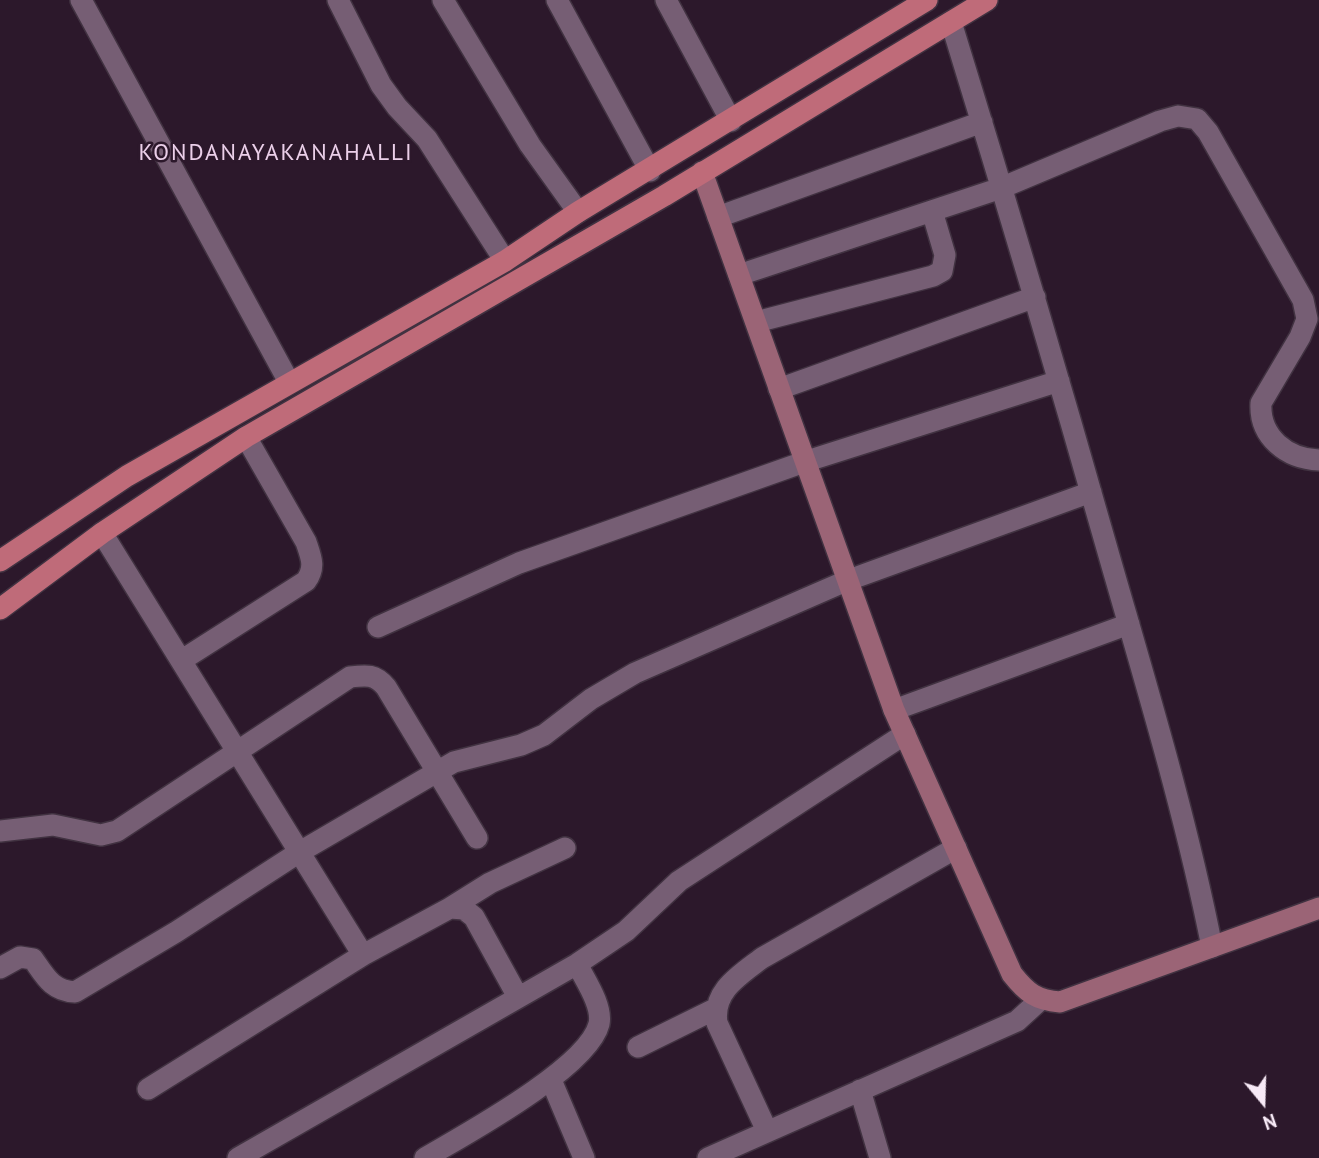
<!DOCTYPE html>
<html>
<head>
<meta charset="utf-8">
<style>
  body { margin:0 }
  #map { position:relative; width:1319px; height:1158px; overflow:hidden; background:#2c182b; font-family:"PT Sans",sans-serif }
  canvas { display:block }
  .north { position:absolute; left:1228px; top:1067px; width:70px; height:70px; -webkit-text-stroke:5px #2c182b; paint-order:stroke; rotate:161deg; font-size:19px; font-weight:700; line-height:28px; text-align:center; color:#f7e9f6 }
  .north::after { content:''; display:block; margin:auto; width:24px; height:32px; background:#f7e9f6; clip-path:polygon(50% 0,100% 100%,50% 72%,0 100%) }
</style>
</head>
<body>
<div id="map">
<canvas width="1319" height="1158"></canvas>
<div class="north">N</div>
</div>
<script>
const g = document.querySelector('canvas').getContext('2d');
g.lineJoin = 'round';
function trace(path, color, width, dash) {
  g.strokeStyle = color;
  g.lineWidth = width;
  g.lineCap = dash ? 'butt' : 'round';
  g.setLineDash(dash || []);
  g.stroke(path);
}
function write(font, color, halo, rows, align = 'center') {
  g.font = font + ' "PT Sans",sans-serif';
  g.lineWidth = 5;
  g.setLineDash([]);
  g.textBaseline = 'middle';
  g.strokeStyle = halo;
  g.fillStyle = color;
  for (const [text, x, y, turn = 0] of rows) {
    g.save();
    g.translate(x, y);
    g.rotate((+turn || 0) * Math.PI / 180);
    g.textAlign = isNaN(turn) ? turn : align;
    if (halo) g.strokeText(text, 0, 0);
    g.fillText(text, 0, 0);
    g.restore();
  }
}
const street = new Path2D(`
  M 81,0 L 289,382
  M 338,0 L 381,85 L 397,107 L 427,139 L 505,261
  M 443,0 L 530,145 L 578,212
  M 557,0 L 650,171
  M 666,0 L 731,121
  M 951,22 C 1006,200 1059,379 1110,559 C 1147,688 1186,816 1212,947
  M 718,217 L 982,122
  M 739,275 L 1001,188 L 1160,121 L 1178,116 L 1197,119 L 1208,132 L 1303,300 L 1307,319 L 1300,337 L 1261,403 C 1259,437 1287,459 1319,460
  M 756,322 L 933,276 L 942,271 L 945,255 L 932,211
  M 779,389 L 1035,297
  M 102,533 L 363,955
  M 378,627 L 519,563 L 804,462 L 1059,381
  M 182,660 L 306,581 C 316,567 311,557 306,542 L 246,437
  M 894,710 L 1129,624
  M 0,831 L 53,825 L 101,835 L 117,831 L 350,677 C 367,675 375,674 386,687 L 477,838
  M 450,908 L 490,883 L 565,848
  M 0,968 L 20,957 L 33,959 C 45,976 52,991 75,992 L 176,932 L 298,853 L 454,762 L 521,745 L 544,735 L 591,699 L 635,673 L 846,581 L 1091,492
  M 638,1047 L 715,1009
  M 551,1080 L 584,1158
  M 148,1089 L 363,955 L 450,908 L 464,909 L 474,917 L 518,997
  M 860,1090 L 880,1158
  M 767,1131 L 717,1023 C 712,991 740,975 762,958 L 956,848
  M 238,1158 L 577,964 L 626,931 L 679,881 L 905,734
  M 425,1158 C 464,1135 588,1068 599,1024 C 603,1006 585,980 577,964
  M 708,1158 L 1017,1021 L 1040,1000`);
const secondary = new Path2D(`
  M 702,172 L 894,710 L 1012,974 C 1027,993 1036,1000 1060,1002 L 1319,908`);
const primary = new Path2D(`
  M 0,561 L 127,476 L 505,261 L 578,212 L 927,0
  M 0,609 L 102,533 L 246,437 L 664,196 L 987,0`);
const quarterNames = [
  ["KONDANAYAKANAHALLI",276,153]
];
trace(street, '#413241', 24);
trace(secondary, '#413241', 24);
trace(primary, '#413241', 24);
trace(street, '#765e74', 21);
trace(secondary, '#9b6476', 21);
trace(primary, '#bf6b79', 21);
g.letterSpacing = '2px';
write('23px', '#ebcfe9', '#2c182b', quarterNames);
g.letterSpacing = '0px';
</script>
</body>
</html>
